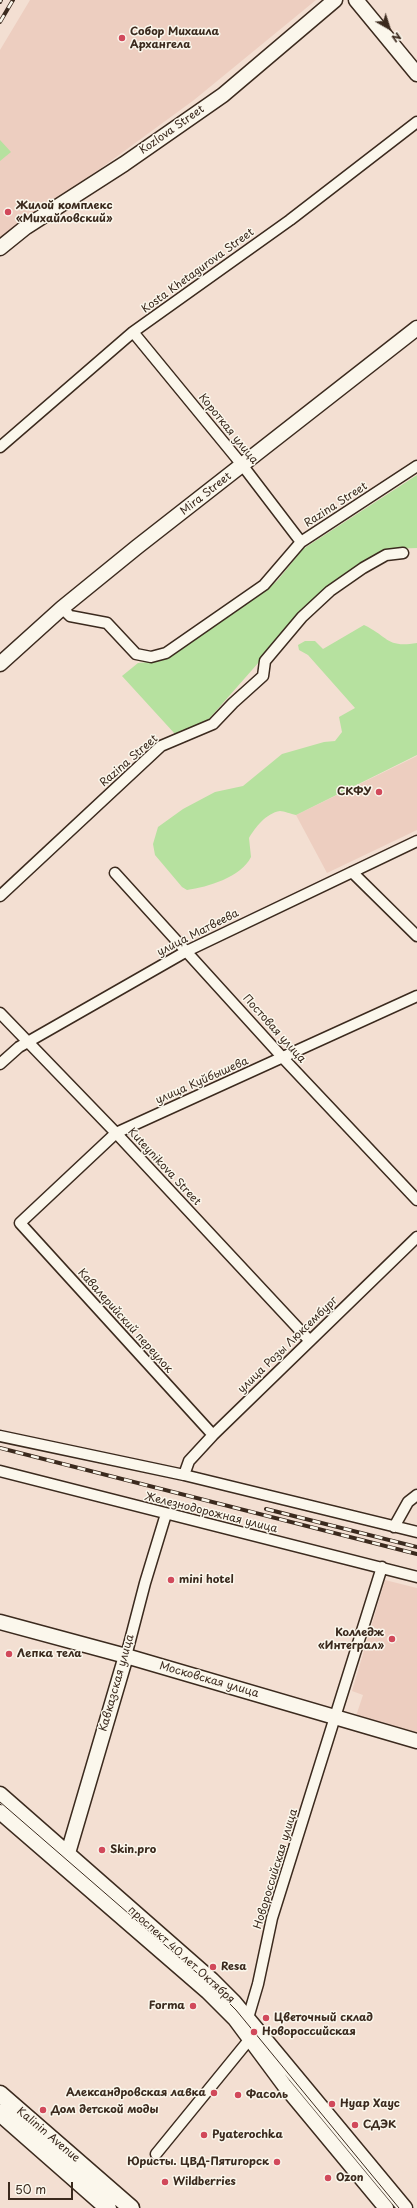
<!DOCTYPE html>
<html>
<head>
<meta charset="utf-8">
<style>
  body { margin:0 }
  #map { position:relative; width:417px; height:2208px; overflow:hidden; background:#f3dfd2; font-family:"Playpen Sans",sans-serif }
  canvas { display:block }
  .north { position:absolute; left:369px; top:8px; width:40px; height:40px; -webkit-text-stroke:3px #fbf7ec; paint-order:stroke; rotate:141deg; font-size:11px; font-weight:700; line-height:16px; text-align:center; color:#3b2a1e }
  .north::after { content:''; display:block; margin:auto; width:14px; height:18px; background:#3b2a1e; clip-path:polygon(50% 0,100% 100%,50% 72%,0 100%) }
  .scale { position:absolute; left:8px; top:2182px; width:65px; height:18px; box-sizing:border-box; border:2px solid #3b2a1e; border-top:0; padding-left:5px; font-size:12px; line-height:14px; white-space:nowrap; color:#3b2a1e; -webkit-text-stroke:3px #fbf7ec; paint-order:stroke }
</style>
</head>
<body>
<div id="map">
<canvas width="417" height="2208"></canvas>
<div class="north">N</div>
<div class="scale">50 m</div>
</div>
<script>
const g = document.querySelector('canvas').getContext('2d');
g.lineJoin = 'round';
function paint(path, color) {
  g.fillStyle = color;
  g.fill(path, 'evenodd');
}
function trace(path, color, width, dash) {
  g.strokeStyle = color;
  g.lineWidth = width;
  g.lineCap = dash ? 'butt' : 'round';
  g.setLineDash(dash || []);
  g.stroke(path);
}
function write(font, color, halo, rows, align = 'center') {
  g.font = font + ' "Playpen Sans",sans-serif';
  g.lineWidth = 3;
  g.setLineDash([]);
  g.textBaseline = 'middle';
  g.strokeStyle = halo;
  g.fillStyle = color;
  for (const [text, x, y, turn = 0] of rows) {
    g.save();
    g.translate(x, y);
    g.rotate((+turn || 0) * Math.PI / 180);
    g.textAlign = isNaN(turn) ? turn : align;
    if (halo) g.strokeText(text, 0, 0);
    g.fillText(text, 0, 0);
    g.restore();
  }
}
const built = new Path2D(`
  M 30,0 L 316,0 L 194,100 L 0,242 L 0,50 Z
  M 417,756 L 417,830 L 327,873 L 296,815 Z
  M 385,1580 L 417,1588 L 417,1735 L 356,1716 L 363,1695 L 352,1691 Z`);
const green = new Path2D(`
  M 0,140 L 11,152 L 0,161 Z
  M 417,475 L 417,548 L 390,549 L 373,555 L 318,595 L 208,720 L 175,734 L 122,676 L 138,663 L 161,661 L 235,612 L 277,581 L 303,549 Z
  M 364,625 C 389,637 386,648 417,643 L 417,755 L 296,815 C 291,814 284,811 280,811 C 266,813 255,828 249,838 L 251,857 C 241,877 208,887 187,890 L 182,887 L 155,855 L 153,844 L 158,827 L 183,809 L 215,792 L 243,786 L 282,754 L 324,742 L 335,741 L 342,732 L 339,717 L 355,708 L 308,655 L 299,650 L 298,645 L 305,641 L 315,641 L 323,649 Z`);
const street = new Path2D(`
  M 133,332 L 243,466 L 301,542
  M 0,447 L 133,332 L 290,220 L 417,122
  M 62,608 L 70,616 L 107,623 L 136,654 L 151,657 L 166,653 L 264,585 L 301,542 L 417,466
  M 352,872 L 417,936
  M 115,873 L 283,1058 L 417,1200
  M 0,896 L 161,746 L 213,724 L 233,703 L 263,676 L 265,661 L 302,617 L 330,591 L 363,568 L 386,555 L 403,553
  M 0,1013 L 116,1133 L 309,1340
  M 0,1064 L 19,1047 L 187,951 L 417,841
  M 213,1435 L 20,1223 L 116,1133 L 417,996
  M 0,1436 L 184,1475 L 417,1532
  M 0,1471 L 417,1577
  M 184,1475 L 189,1461 L 213,1435 L 417,1237
  M 394,1527 L 408,1502 L 417,1495
  M 126,1656 L 145,1583 L 166,1514
  M 156,2154 L 249,2040 L 248,2018 L 258,1984 L 272,1918 L 382,1567`);
const secondary = new Path2D(`
  M 356,0 L 417,74
  M 0,248 L 26,227 L 124,164 L 223,95 L 335,0
  M 0,664 L 62,608 L 137,547 L 417,328
  M 0,1622 L 126,1656 L 417,1741
  M 0,1794 L 212,1980 L 234,2002 L 405,2208
  M 0,1812 L 208,1992 L 235,2019 L 284,2085 L 386,2208
  M 68,1853 L 126,1656`);
const primary = new Path2D(`
  M 0,2094 L 131,2208
  M 0,2113 L 108,2208`);
const tram = new Path2D(`
  M 0,1802 L 211,1985 L 236,2010 L 399,2208`);
const rail = new Path2D(`
  M 0,2 L 1,0
  M 0,22 L 13,0
  M 0,1448 L 417,1554
  M 266,1509 L 417,1547`);
const markers = [
  [122,38,4,"#d1495b"],
  [8,212,4,"#d1495b"],
  [379,792,4,"#d1495b"],
  [171,1580,4,"#d1495b"],
  [392,1639,4,"#d1495b"],
  [9,1654,4,"#d1495b"],
  [102,1850,4,"#d1495b"],
  [213,1967,4,"#d1495b"],
  [193,2006,4,"#d1495b"],
  [266,2018,4,"#d1495b"],
  [254,2032,4,"#d1495b"],
  [214,2093,4,"#d1495b"],
  [238,2095,4,"#d1495b"],
  [332,2104,4,"#d1495b"],
  [43,2110,4,"#d1495b"],
  [355,2125,4,"#d1495b"],
  [204,2135,4,"#d1495b"],
  [277,2162,4,"#d1495b"],
  [328,2178,4,"#d1495b"],
  [165,2182,4,"#d1495b"]
];
const poiNames = [
  ["Собор Михаила",130,32],
  ["Архангела",130,45],
  ["Жилой комплекс",16,206],
  ["«Михайловский»",16,219],
  ["СКФУ",371,792,"right"],
  ["mini hotel",179,1580],
  ["Колледж",384,1633,"right"],
  ["«Интеграл»",384,1646,"right"],
  ["Лепка тела",17,1654],
  ["Skin.pro",110,1850],
  ["Resa",221,1967],
  ["Forma",185,2006,"right"],
  ["Цветочный склад",274,2018],
  ["Новороссийская",262,2032],
  ["Александровская лавка",206,2093,"right"],
  ["Фасоль",246,2095],
  ["Нуар Хаус",340,2104],
  ["Дом детской моды",51,2110],
  ["СДЭК",363,2125],
  ["Pyaterochka",212,2135],
  ["Юристы. ЦВД-Пятигорск",269,2162,"right"],
  ["Ozon",336,2178],
  ["Wildberries",173,2182]
];
const streetNames = [
  ["Kozlova Street",172,130,-35],
  ["Kosta Khetagurova Street",198,271,-36],
  ["Короткая улица",228,429,51],
  ["Mira Street",206,494,-38],
  ["Razina Street",336,505,-33],
  ["Razina Street",129,761,-41],
  ["улица Матвеева",198,933,-27],
  ["Постовая улица",274,1029,48],
  ["улица Куйбышева",202,1081,-24],
  ["Kuteynikova Street",164,1167,47],
  ["Кавалерийский переулок",125,1321,48],
  ["улица Розы Люксембург",288,1345,-44],
  ["Железнодорожная улица",211,1513,14],
  ["Московская улица",209,1680,16],
  ["Кавказская улица",117,1683,-74],
  ["Новороссийская улица",276,1869,-73],
  ["проспект 40 лет Октября",181,1955,42],
  ["Kalinin Avenue",48,2135,40]
];
paint(built, '#edcec0');
paint(green, '#b6e19f');
trace(street, '#3b2a1e', 13);
trace(secondary, '#3b2a1e', 17);
trace(primary, '#3b2a1e', 19);
trace(street, '#fbf7ec', 10);
trace(secondary, '#fbf7ec', 14);
trace(primary, '#fbf7ec', 16);
trace(tram, '#3b2a1e', 1);
trace(rail, '#3b2a1e', 4);
trace(rail, '#fbf7ec', 2.5, [8]);
for (const [x, y, r, color] of markers) {
  const dot = new Path2D();
  dot.arc(x, y, r, 0, 2 * Math.PI);
  g.fillStyle = color;
  g.fill(dot);
  trace(dot, '#fbf7ec', 1.5);
}
write('bold 11px', '#3b2a1e', '#fbf7ec', poiNames, 'left');
write('11px', '#3b2a1e', '#fbf7ec', streetNames);
</script>
</body>
</html>
